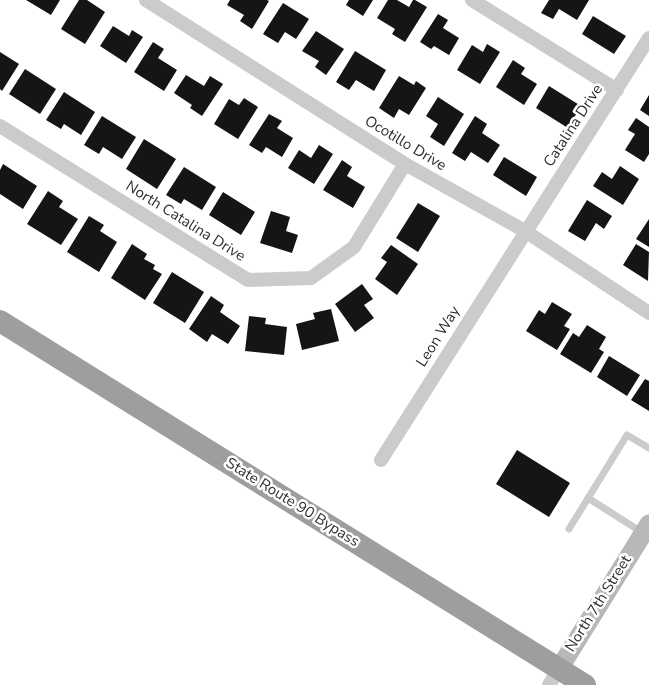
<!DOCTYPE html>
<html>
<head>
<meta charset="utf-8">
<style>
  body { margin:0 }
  canvas { display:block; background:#fff }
</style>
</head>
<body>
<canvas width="649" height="685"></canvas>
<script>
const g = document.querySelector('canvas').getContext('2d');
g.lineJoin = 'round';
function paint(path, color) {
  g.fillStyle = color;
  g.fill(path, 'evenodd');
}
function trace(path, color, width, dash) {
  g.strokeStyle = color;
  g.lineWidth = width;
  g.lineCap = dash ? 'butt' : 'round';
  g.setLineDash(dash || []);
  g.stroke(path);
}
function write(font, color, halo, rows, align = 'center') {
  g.font = font + ' "Nunito Sans",sans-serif';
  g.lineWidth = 5;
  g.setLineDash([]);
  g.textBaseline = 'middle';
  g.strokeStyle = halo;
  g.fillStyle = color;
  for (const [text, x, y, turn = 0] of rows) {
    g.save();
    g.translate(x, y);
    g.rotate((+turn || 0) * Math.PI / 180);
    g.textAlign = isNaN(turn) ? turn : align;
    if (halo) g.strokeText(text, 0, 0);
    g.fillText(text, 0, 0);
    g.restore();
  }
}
const building = new Path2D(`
  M 26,0 L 60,0 L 51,15 Z
  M 79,0 L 87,0 L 105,12 L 85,44 L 61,29 Z
  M 230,0 L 267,0 L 269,1 L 252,29 L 240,21 L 244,15 L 227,5 Z
  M 349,0 L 373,0 L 363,16 L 346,5 Z
  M 388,0 L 397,0 L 409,7 L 413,0 L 415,0 L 427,7 L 405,42 L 392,34 L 395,29 L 377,18 Z
  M 549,0 L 589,0 L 577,20 L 559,9 L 553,19 L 541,13 Z
  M 283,3 L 309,19 L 296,39 L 285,32 L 278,43 L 263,34 Z
  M 438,14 L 448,20 L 443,28 L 459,38 L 449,55 L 434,46 L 431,49 L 420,42 Z
  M 593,16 L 626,36 L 614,54 L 582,34 Z
  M 113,26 L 129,36 L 132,30 L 143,37 L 126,63 L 100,46 Z
  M 316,31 L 344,49 L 326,75 L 315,67 L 319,61 L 302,51 Z
  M 153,42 L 164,49 L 158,58 L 177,70 L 164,91 L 134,72 Z
  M 487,44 L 500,52 L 480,84 L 457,70 L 472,45 L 483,52 Z
  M 355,51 L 386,70 L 374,91 L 356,80 L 349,90 L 336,82 Z
  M 0,52 L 19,64 L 2,91 L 0,89 Z
  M 513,60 L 525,68 L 521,74 L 537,84 L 524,105 L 496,87 Z
  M 25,69 L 56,89 L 40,114 L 9,94 Z
  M 186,75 L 204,86 L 210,76 L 223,84 L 202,116 L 190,108 L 192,105 L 174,93 Z
  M 399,76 L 414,85 L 416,81 L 426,88 L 409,115 L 399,109 L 394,118 L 379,108 Z
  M 549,86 L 581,106 L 568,128 L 536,108 Z
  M 64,92 L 95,112 L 81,135 L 64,124 L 61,129 L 46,120 Z
  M 649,95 L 649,116 L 640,110 Z
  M 438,97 L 464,114 L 444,146 L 430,137 L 438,124 L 426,116 Z
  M 244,98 L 258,107 L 238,139 L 214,124 L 229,99 L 239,105 Z
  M 269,114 L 282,121 L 277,128 L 293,138 L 282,157 L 266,147 L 262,153 L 249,145 Z
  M 102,116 L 136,137 L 122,159 L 103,147 L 99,154 L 84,145 Z
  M 475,116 L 487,124 L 482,133 L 500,145 L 488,163 L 471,152 L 465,161 L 452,153 Z
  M 636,118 L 649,127 L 649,154 L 644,162 L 625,150 L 635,134 L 628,130 Z
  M 144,139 L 176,159 L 157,189 L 126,169 Z
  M 319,145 L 333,154 L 314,184 L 288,168 L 299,150 L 311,158 Z
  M 504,157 L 537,177 L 526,196 L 493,175 Z
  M 342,160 L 352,167 L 347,176 L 365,187 L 353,208 L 323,190 Z
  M 3,164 L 37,186 L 23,209 L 0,194 L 0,170 Z
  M 620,166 L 639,179 L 623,205 L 593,186 L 602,172 L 612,179 Z
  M 184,167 L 216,187 L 202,210 L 184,199 L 181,204 L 166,195 Z
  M 48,191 L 63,201 L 59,207 L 78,219 L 61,245 L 27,224 Z
  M 223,192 L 255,212 L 241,235 L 209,215 Z
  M 587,200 L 612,216 L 604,229 L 596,223 L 585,241 L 568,231 Z
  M 418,203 L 440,216 L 418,252 L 396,238 Z
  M 271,211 L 290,217 L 286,231 L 298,235 L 292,253 L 260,243 Z
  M 89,216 L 104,225 L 100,231 L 117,242 L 99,272 L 67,252 Z
  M 649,219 L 649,247 L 636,239 Z
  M 132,244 L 147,254 L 144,259 L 155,265 L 153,269 L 162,274 L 145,300 L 111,278 Z
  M 636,244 L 649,252 L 648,281 L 623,265 Z
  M 391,245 L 418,264 L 397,295 L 375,279 L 387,262 L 381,258 Z
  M 172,272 L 204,292 L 185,323 L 153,303 Z
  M 362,284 L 373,299 L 364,305 L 374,318 L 355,332 L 335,304 Z
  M 211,296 L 224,305 L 220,312 L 240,326 L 228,344 L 212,334 L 207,342 L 189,329 Z
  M 552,302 L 572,314 L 564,326 L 570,329 L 557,350 L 526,331 L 539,310 L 545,314 Z
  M 331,309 L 339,341 L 302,350 L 296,324 L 315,319 L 313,313 Z
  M 249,316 L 266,318 L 265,324 L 287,327 L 284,355 L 245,351 Z
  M 587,325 L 606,337 L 599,349 L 604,352 L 591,373 L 560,354 L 573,333 L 579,337 Z
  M 609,356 L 640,375 L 627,396 L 597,377 Z
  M 645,379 L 649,381 L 649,411 L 631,400 Z
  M 517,450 L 570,483 L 549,517 L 496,484 Z`);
const service = new Path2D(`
  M 588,498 L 643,533
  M 569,529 L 627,435 L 649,448`);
const minor = new Path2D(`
  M 146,0 L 405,164 L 525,231 L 649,313
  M 472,0 L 617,90
  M 0,126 L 248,280 L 311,278 L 354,247 L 405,164
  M 381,460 L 649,38
  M 549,685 L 559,669`);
const secondary = new Path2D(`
  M 559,669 L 649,524`);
const trunk = new Path2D(`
  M 0,321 L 585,685`);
const streetNames = [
  ["Catalina Drive",574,126,-57],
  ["Ocotillo Drive",405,144,31],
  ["North Catalina Drive",185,222,32],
  ["Leon Way",439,337,-58],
  ["State Route 90 Bypass",292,503,32],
  ["North 7th Street",599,604,-58]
];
paint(building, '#151515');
trace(service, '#cbcbcb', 7);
trace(minor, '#cbcbcb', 14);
trace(secondary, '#b8b8b8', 19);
trace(trunk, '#9e9e9e', 22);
write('15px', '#2e2e2e', '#fff', streetNames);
</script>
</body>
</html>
